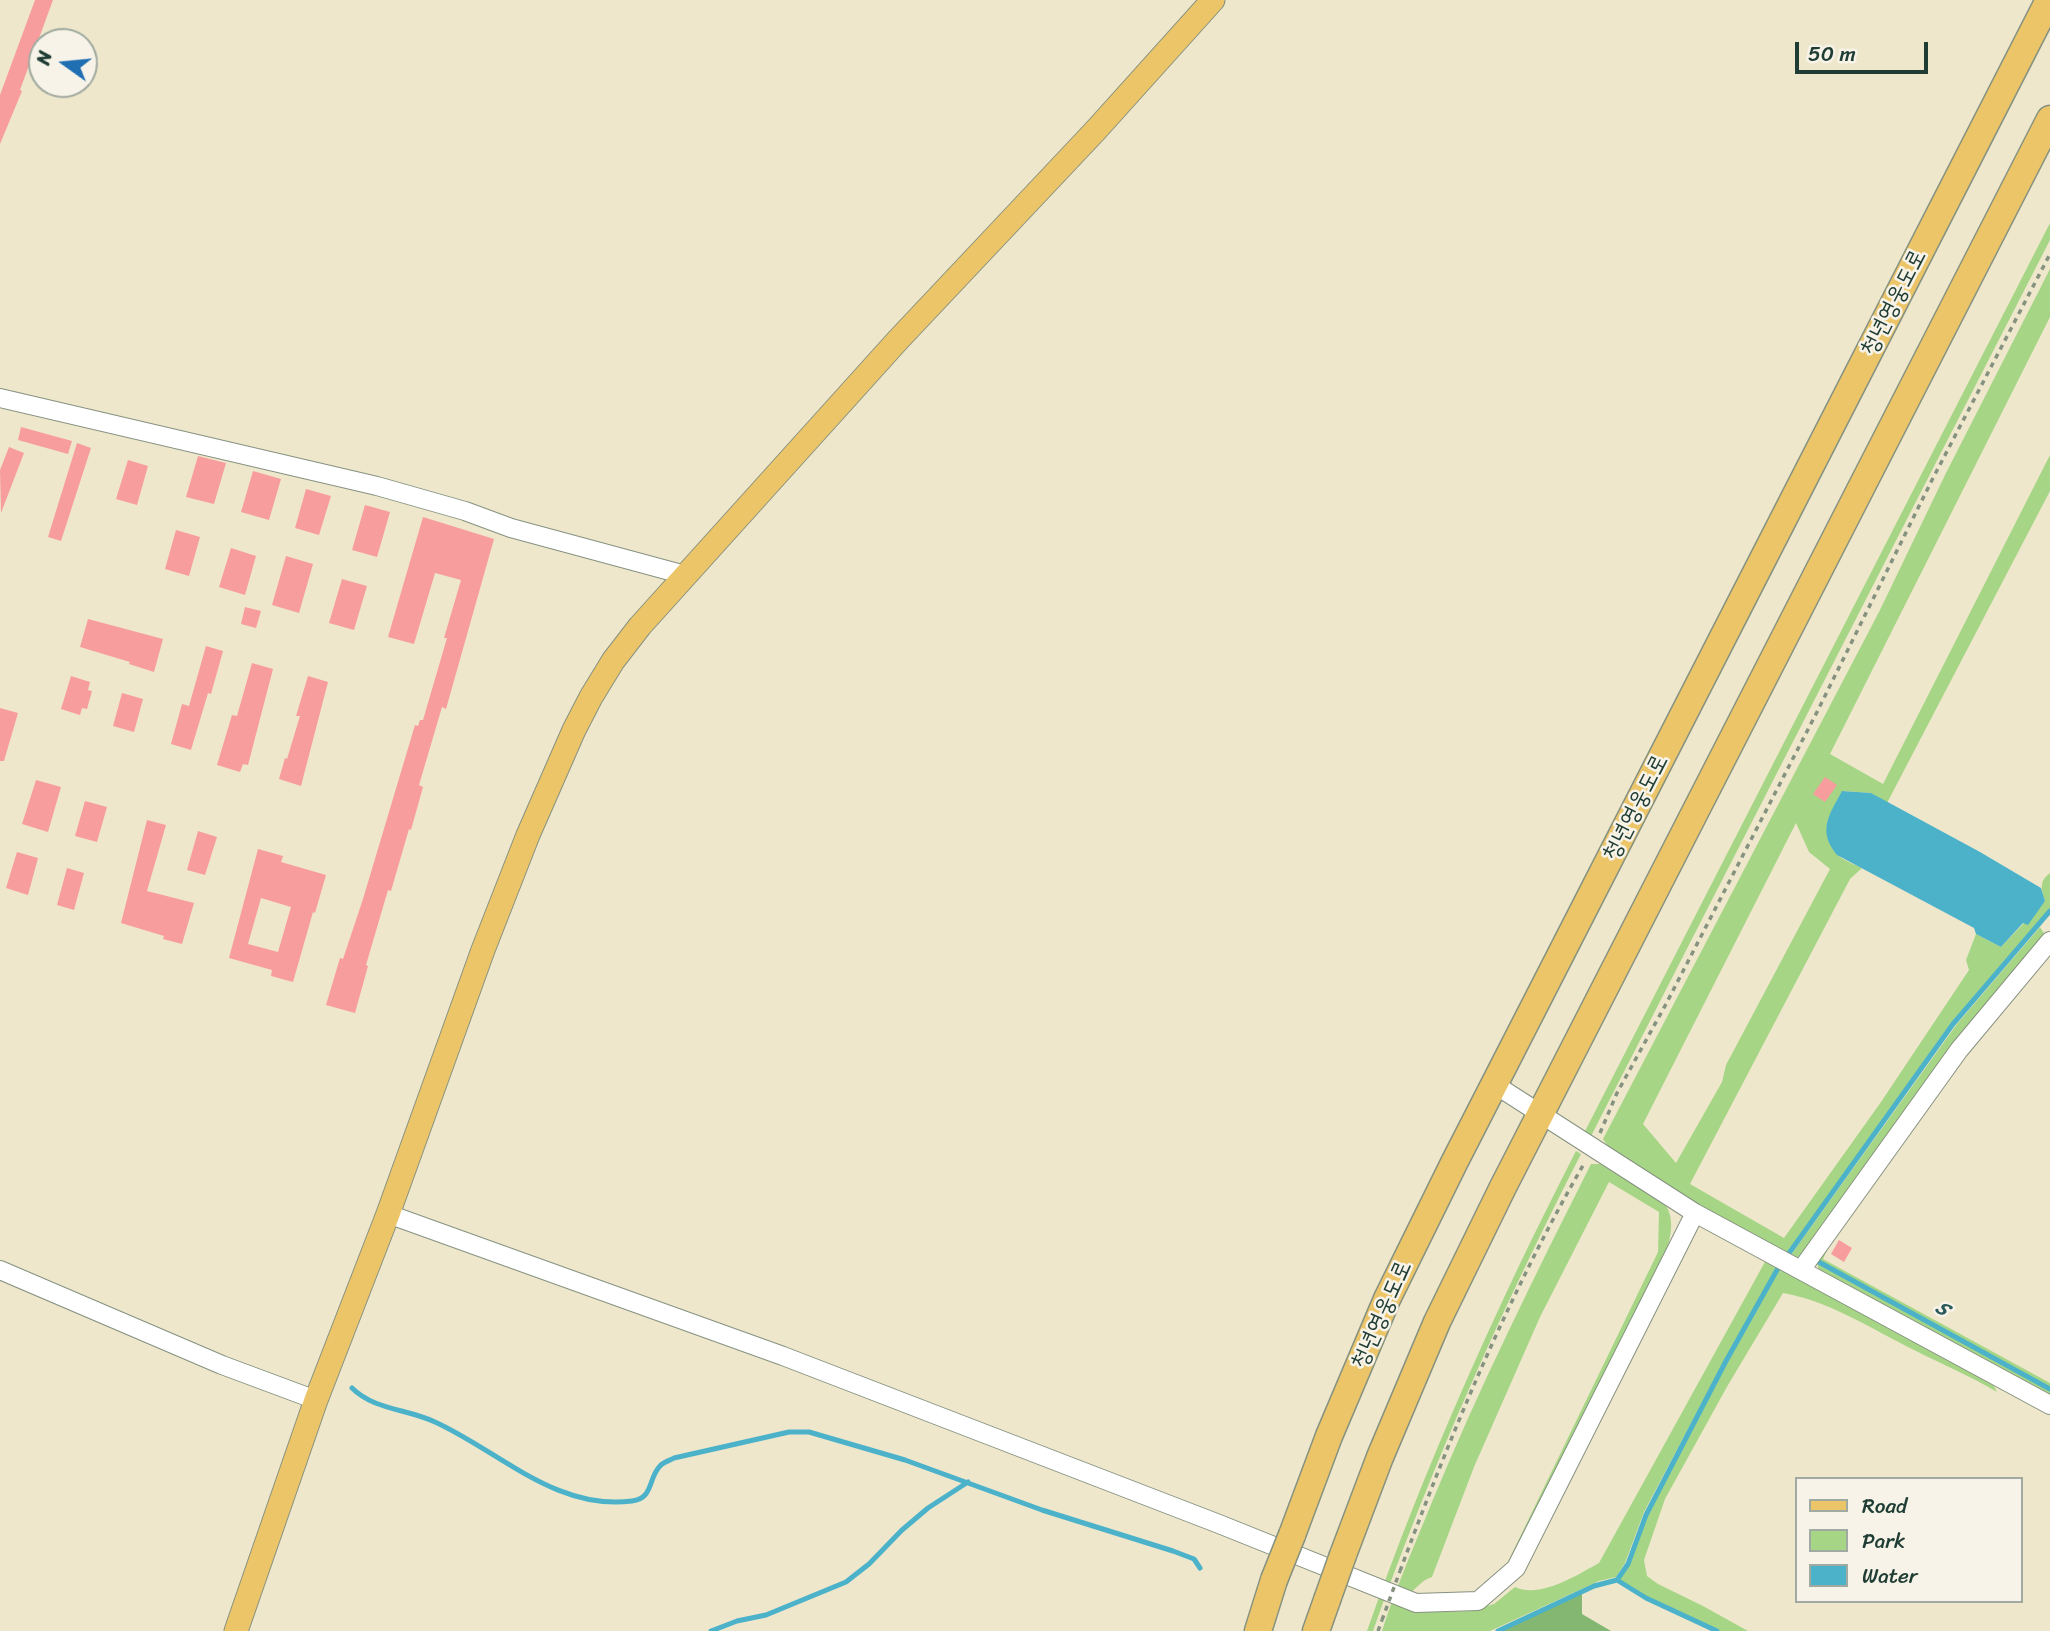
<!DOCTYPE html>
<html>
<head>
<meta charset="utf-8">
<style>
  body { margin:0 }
  #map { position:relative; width:2050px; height:1631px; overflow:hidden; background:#eee7cc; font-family:Sriracha,sans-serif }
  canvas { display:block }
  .legend { position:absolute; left:1795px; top:1477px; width:228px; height:126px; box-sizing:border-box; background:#f7f3e8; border:2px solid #a1aaa0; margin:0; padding:9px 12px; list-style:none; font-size:21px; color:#1f3d34 }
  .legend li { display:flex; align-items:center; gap:14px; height:35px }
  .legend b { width:35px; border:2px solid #a1aaa0 }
  .north { position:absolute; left:28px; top:28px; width:70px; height:70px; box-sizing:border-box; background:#f7f3e8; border:2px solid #a1aaa0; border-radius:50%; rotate:285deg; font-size:19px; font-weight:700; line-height:28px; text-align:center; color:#1f3d34 }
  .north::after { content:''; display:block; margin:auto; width:24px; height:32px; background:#1f6fb2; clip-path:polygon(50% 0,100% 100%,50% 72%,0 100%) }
  .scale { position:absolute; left:1795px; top:42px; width:133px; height:32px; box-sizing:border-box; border:4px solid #1f3d34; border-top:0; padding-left:9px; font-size:21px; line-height:24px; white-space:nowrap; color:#1f3d34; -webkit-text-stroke:5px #f7f3e8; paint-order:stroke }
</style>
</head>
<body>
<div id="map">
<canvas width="2050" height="1631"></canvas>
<ul class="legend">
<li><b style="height:9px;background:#edc569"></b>Road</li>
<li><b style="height:19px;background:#a6d685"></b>Park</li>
<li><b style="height:19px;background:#4bb2ca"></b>Water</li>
</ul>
<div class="north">N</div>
<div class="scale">50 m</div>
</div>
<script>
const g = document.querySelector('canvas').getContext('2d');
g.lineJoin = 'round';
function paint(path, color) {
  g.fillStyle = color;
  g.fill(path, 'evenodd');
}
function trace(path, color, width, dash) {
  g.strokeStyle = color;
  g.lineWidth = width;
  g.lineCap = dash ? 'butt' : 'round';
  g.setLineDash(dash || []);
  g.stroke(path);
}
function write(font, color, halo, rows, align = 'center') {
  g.font = font + ' Sriracha,"Poor Story",sans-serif';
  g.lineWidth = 5;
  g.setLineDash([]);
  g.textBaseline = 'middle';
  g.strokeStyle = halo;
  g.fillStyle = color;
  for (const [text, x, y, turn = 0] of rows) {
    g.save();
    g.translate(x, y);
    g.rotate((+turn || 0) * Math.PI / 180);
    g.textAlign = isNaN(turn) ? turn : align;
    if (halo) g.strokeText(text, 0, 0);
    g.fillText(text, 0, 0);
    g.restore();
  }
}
const green = new Path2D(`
  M 2050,223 L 2050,240 L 1590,1138 L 1583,1135 Z
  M 2050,269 L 2050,317 L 1830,754 L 1883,784 L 2050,455 L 2050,491 L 1887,803 L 1871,793 L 1843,791 C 1831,812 1818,832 1837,854 C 1842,860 1854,864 1862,868 L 1850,879 L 1690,1184 L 1784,1238 L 1881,1102 L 1969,970 L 1966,960 L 1976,934 L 2001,947 L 2045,901 C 2041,889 2039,881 2050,873 L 2050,908 L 1951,1023 L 1785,1256 L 1702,1210 L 1609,1148 L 1603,1139 L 1879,612 L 1946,473 ZM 1796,823 L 1809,852 L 1830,869 L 1726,1065 L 1722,1082 L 1676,1163 L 1643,1124 Z
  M 2040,927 L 2047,938 L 1869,1163 L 1801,1256 L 1796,1261 L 1788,1259 L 1957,1024 Z
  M 1576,1151 L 1581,1154 C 1502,1308 1431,1467 1373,1631 L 1367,1631 C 1425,1466 1496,1307 1576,1151 Z
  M 1591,1164 L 1600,1164 L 1665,1204 C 1675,1219 1671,1236 1666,1253 L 1516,1560 L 1503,1572 L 1658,1252 L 1659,1212 L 1609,1182 L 1540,1317 L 1474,1467 L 1432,1577 C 1421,1580 1417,1589 1407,1595 L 1423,1609 L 1447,1612 L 1471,1611 L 1494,1604 L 1515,1587 C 1540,1599 1577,1575 1599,1563 L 1766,1260 L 1778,1265 L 1725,1359 L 1644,1512 L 1625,1563 L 1616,1577 L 1599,1581 L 1490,1631 L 1382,1631 C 1396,1587 1415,1544 1432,1502 C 1480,1386 1535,1275 1591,1164 Z
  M 1830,1244 L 1823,1259 L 2050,1383 L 2050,1387 L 1923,1319 L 1817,1259 Z
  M 1817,1263 L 2050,1391 L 2050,1400 L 1819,1270 Z
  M 1781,1266 L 1991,1380 L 1997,1392 C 1970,1376 1944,1365 1916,1351 C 1873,1330 1830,1301 1783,1293 L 1728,1385 L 1665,1499 L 1644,1560 L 1647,1576 L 1658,1584 L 1703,1606 L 1748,1631 L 1718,1631 L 1634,1591 L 1618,1580 C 1636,1555 1642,1524 1656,1497 C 1696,1420 1737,1343 1781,1266 Z`);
const forest = new Path2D(`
  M 1582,1593 L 1582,1614 L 1611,1631 L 1501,1631 Z`);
const water = new Path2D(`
  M 1842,791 L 1871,793 L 1980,852 L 2041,888 L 2045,901 L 2028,925 L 2023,923 L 2001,947 L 1976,934 L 1974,928 L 1837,855 C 1817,831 1829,815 1842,791 Z`);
const stream = new Path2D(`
  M 1817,1261 L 2050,1389
  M 352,1388 C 374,1410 408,1409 435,1422 C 499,1451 556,1511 632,1501 C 654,1498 648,1478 660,1466 C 663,1462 671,1460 674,1458 L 789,1432 L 809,1432 L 905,1460 L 1042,1510 L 1173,1551 L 1194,1559 L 1200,1568
  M 711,1631 L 737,1621 L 766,1615 L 846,1582 L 869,1564 L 902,1530 L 928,1508 L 968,1482
  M 1498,1631 L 1594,1586 L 1617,1580
  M 1717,1631 L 1646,1598 L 1617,1580 L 1628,1564 L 1646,1515 L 1726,1361 L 1777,1270 L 1953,1024 L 2050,911`);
const building = new Path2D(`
  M 35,0 L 53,0 L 20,90 L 22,91 L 0,144 L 0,95 Z
  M 21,427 L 72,441 L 68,454 L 18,440 Z
  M 77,443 L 91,448 L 61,541 L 48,537 Z
  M 9,447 L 24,453 L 1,513 L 0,470 Z
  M 198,456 L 226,463 L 214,504 L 186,497 Z
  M 128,460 L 148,466 L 137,505 L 116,499 Z
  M 253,471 L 281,479 L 269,520 L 241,512 Z
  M 306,489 L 331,496 L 319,535 L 295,528 Z
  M 365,505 L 390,512 L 377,557 L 352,550 Z
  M 423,517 L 494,539 L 446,709 L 442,707 L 419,785 L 423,787 L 411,830 L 409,829 L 391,891 L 388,890 L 366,965 L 368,966 L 355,1013 L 326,1005 L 340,958 L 343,959 L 363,899 L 415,725 L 418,726 L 420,720 L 423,720 L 447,638 L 444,638 L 461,580 L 435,573 L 414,644 L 388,637 Z
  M 176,530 L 200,537 L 189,576 L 165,569 Z
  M 231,548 L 256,556 L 245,595 L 219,587 Z
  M 286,556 L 313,564 L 299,613 L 272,605 Z
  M 342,579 L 367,586 L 354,630 L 329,623 Z
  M 245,607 L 261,611 L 256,628 L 241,624 Z
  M 88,619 L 163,639 L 154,672 L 129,664 L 130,662 L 80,647 Z
  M 206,646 L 223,651 L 211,694 L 208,693 L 191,750 L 171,744 L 182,704 L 189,706 Z
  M 252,663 L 273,669 L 248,765 L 243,764 L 240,772 L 217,765 L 232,715 L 237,716 Z
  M 71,676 L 90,682 L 88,690 L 92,691 L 87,709 L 82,708 L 80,715 L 61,709 Z
  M 308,676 L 328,682 L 301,786 L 279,779 L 285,758 L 287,759 L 300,716 L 296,716 Z
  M 122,693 L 143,699 L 134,732 L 113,726 Z
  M 0,708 L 18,713 L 4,761 L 0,761 Z
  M 1825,777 L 1837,785 L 1825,802 L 1813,794 Z
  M 36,780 L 61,787 L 48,832 L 22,824 Z
  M 85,801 L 107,807 L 97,842 L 75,836 Z
  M 147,820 L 166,825 L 147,891 L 194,903 L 182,944 L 163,939 L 164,936 L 121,923 Z
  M 198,831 L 217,837 L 205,875 L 187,870 Z
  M 258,849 L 283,856 L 281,862 L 326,875 L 315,913 L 313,912 L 293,982 L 271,976 L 272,970 L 229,958 ZM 261,898 L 291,907 L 278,952 L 248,944 Z
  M 17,852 L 38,858 L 28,895 L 6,888 Z
  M 67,868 L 84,873 L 74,910 L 57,905 Z
  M 1839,1240 L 1852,1248 L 1844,1262 L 1831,1254 Z`);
const path = new Path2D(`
  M 1600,1133 L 1617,1093 L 1666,1004 L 1817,712 L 1932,480 L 2050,254
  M 1400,1571 C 1452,1431 1510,1291 1585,1162
  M 1378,1631 L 1382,1620`);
const minor = new Path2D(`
  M 0,398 L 377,486 L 465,511 L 511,528 L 685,575
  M 1494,1084 L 1695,1213 L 2050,1405
  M 388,1214 L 783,1356 L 1219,1524 L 1416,1603 L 1478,1601 L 1516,1568 L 1695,1213
  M 0,1270 L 222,1365 L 316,1400
  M 1801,1270 L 1959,1050 L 2050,941`);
const major = new Path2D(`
  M 236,1631 L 316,1400 L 388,1214 L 483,950 L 528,835 L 574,730 L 591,697 L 613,661 L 640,626 L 898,340 L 1096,130 L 1213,0`);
const highway = new Path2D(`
  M 1292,1535 L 1329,1436 L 1387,1299 L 1454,1163 L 2049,0
  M 1343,1555 L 1380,1457 L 1437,1322 L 1503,1187 L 2050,119
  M 1258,1631 L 1274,1580
  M 1316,1631 L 1327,1600`);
const pathBridge = new Path2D(`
  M 1382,1620 L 1400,1571`);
const highwayBridge = new Path2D(`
  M 1274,1580 L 1292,1535
  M 1327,1600 L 1343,1555`);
const streetNames = [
  ["청년영웅도로",1894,303,-63],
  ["청년영웅도로",1636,808,-63],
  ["청년영웅도로",1382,1315,-66]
];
const waterNames = [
  ["s",1943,1308,29]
];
paint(green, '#a6d685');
paint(forest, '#84b772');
paint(water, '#4bb2ca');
trace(stream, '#4bb2ca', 5);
paint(building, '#f89d9d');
trace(minor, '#869280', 20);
trace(major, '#869280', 25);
trace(highway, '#869280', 29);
trace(path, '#869280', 3.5, [5, 5]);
trace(minor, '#fff', 18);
trace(major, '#edc569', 23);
trace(highway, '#edc569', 26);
trace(highwayBridge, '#869280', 29, []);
trace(pathBridge, '#869280', 3.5, [5, 5]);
trace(highwayBridge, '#edc569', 26);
write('24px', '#1f3d34', '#f7f3e8', streetNames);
write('italic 26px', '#2a5a5a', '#f7f3e8', waterNames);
</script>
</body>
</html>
